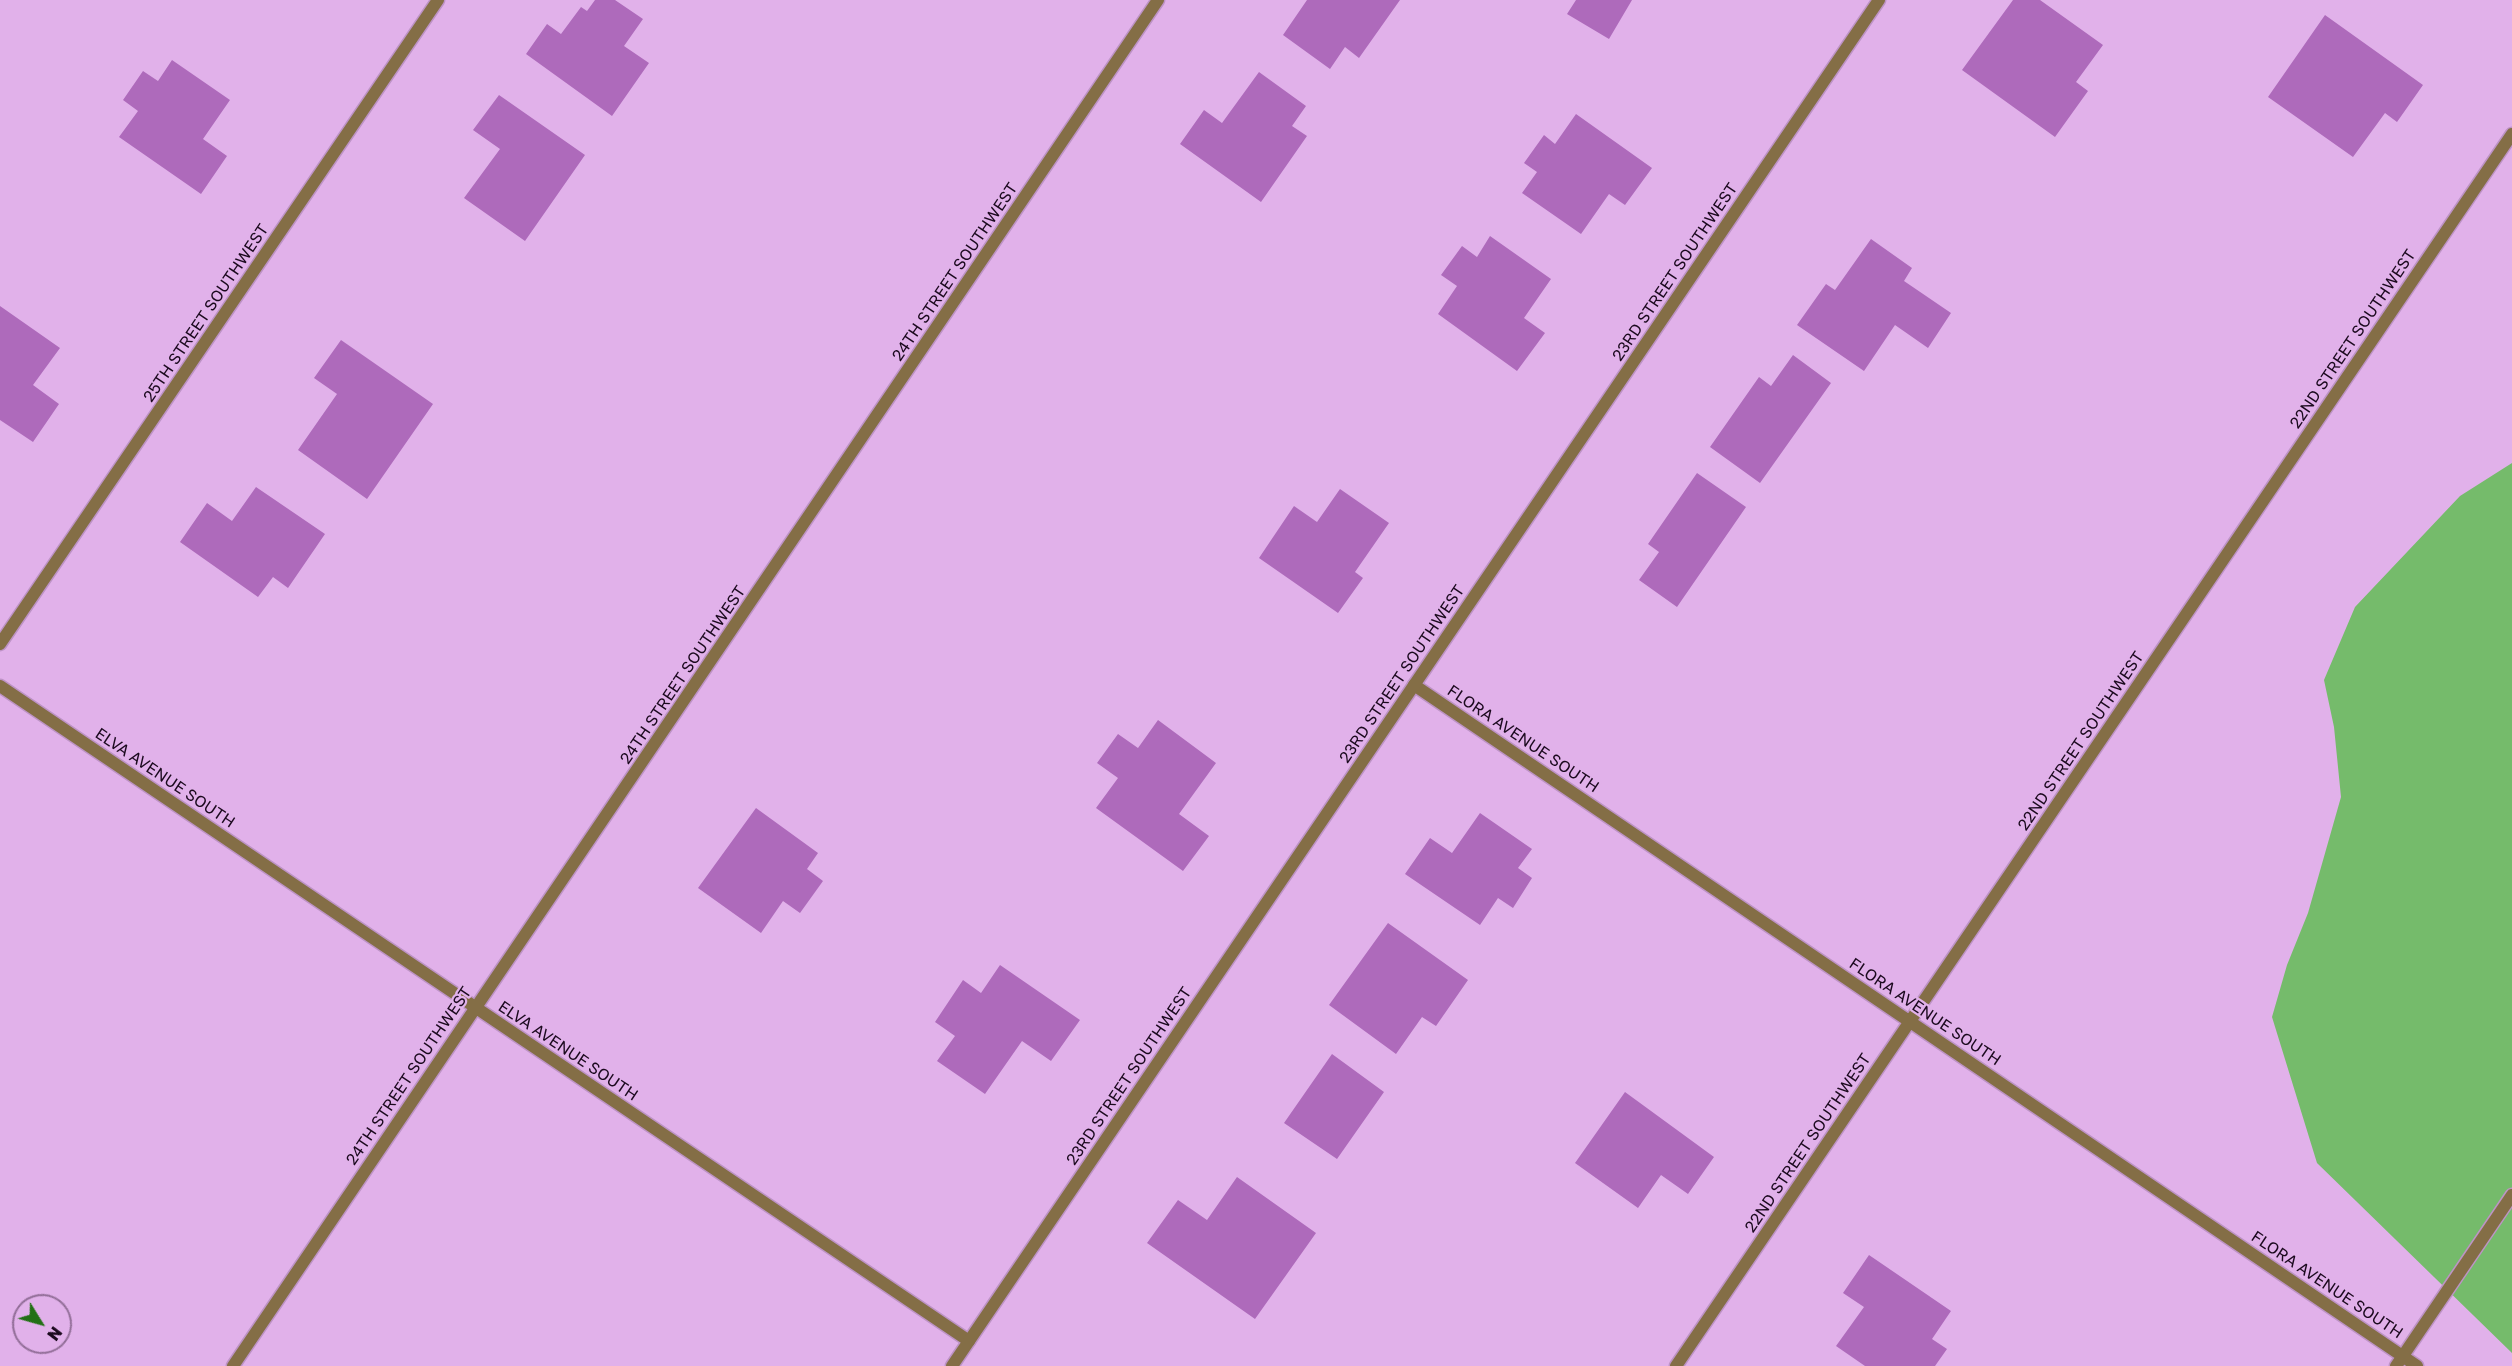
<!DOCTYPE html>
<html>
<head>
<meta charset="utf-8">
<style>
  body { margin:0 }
  #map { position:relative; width:2512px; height:1366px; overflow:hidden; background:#e1b1ea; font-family:"Golos Text",sans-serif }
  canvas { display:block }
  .north { position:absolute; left:12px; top:1294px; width:60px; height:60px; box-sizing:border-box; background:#e1b1ea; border:2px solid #926e98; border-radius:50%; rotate:127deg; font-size:16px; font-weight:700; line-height:24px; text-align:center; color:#1b091e }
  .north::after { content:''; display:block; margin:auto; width:21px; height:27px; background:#227015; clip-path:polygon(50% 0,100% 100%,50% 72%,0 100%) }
</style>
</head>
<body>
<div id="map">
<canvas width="2512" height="1366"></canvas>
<div class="north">N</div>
</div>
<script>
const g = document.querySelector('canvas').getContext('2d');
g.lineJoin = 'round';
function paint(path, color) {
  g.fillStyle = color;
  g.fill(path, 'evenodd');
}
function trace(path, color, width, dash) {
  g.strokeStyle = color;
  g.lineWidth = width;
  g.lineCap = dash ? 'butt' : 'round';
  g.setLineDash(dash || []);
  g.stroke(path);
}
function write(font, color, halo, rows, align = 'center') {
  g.font = font + ' "Golos Text",sans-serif';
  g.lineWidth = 4.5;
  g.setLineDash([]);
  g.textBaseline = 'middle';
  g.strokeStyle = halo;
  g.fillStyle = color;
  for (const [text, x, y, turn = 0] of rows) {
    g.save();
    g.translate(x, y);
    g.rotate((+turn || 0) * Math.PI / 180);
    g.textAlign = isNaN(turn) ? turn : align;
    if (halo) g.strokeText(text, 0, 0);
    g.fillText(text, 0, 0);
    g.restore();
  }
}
const green = new Path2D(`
  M 2512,463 L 2512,1353 L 2317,1163 L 2272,1017 L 2287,965 L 2308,913 L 2341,797 L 2334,727 L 2324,680 L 2355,607 L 2460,496 Z`);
const building = new Path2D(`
  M 595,0 L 615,0 L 643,19 L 624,46 L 649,63 L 612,116 L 526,54 L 547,24 L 561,34 L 581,7 L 587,11 Z
  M 1307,0 L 1400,0 L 1359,58 L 1345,47 L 1330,69 L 1283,35 Z
  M 1576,0 L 1632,0 L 1609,39 L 1567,14 Z
  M 2013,0 L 2040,0 L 2103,45 L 2076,82 L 2088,91 L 2055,137 L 1962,70 Z
  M 2325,15 L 2423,85 L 2397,122 L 2385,113 L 2353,157 L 2268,97 Z
  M 172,60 L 230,100 L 203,139 L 227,156 L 201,194 L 119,137 L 138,111 L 123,100 L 143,71 L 158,81 Z
  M 1259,72 L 1306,106 L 1292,126 L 1307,136 L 1261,202 L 1180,144 L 1204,110 L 1222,123 Z
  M 499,95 L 585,155 L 525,241 L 464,198 L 500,149 L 473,130 Z
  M 1576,114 L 1652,168 L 1625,205 L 1609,194 L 1581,234 L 1522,193 L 1537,172 L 1524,163 L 1544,135 L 1555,144 Z
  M 1490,236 L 1551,279 L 1524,318 L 1545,333 L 1517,371 L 1438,314 L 1457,286 L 1441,275 L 1462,246 L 1477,257 Z
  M 1871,239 L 1912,268 L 1904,281 L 1951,313 L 1928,348 L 1895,325 L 1864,371 L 1797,325 L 1826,284 L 1835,290 Z
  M 0,306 L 60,348 L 33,385 L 59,404 L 33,442 L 0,420 Z
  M 341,340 L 433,404 L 367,499 L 298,450 L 337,394 L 314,378 Z
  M 1793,355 L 1831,383 L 1760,483 L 1710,447 L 1759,377 L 1771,386 Z
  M 1697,473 L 1746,507 L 1677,607 L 1639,580 L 1659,552 L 1648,544 Z
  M 256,487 L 325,534 L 288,588 L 273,577 L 258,597 L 180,542 L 207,503 L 232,521 Z
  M 1340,489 L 1389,523 L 1355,572 L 1363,578 L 1338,613 L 1259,558 L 1294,506 L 1317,522 Z
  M 1158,720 L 1216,763 L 1179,814 L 1209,836 L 1183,871 L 1096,808 L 1118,778 L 1097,763 L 1118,734 L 1138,748 Z
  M 756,808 L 818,853 L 807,869 L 823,881 L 800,913 L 783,901 L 761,933 L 698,888 Z
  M 1480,813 L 1532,849 L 1518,868 L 1532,878 L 1513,908 L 1498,898 L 1480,925 L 1405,874 L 1430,838 L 1452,853 Z
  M 1388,923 L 1468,980 L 1436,1026 L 1422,1017 L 1396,1054 L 1329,1005 Z
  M 1000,965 L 1080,1020 L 1051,1061 L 1022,1041 L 985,1094 L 937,1061 L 955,1036 L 935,1022 L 963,980 L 981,993 Z
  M 1332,1054 L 1384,1092 L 1337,1159 L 1284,1123 Z
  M 1625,1092 L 1714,1157 L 1688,1194 L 1661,1175 L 1638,1208 L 1575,1163 Z
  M 1237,1177 L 1316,1233 L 1255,1319 L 1147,1243 L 1178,1200 L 1207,1220 Z
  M 1869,1255 L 1951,1311 L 1932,1339 L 1947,1349 L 1935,1366 L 1865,1366 L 1836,1346 L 1864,1307 L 1843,1293 Z`);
const minor = new Path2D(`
  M 0,644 L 438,0
  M 1414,685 L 2417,1366
  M 0,686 L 969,1341
  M 233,1366 L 1158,0
  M 1676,1366 L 2512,134
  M 2396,1366 L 2512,1195`);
const tertiary = new Path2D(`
  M 952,1366 L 1879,0`);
const streetNames = [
  ["24TH STREET SOUTHWEST",955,272,-56],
  ["23RD STREET SOUTHWEST",1675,272,-56],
  ["25TH STREET SOUTHWEST",206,313,-56],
  ["22ND STREET SOUTHWEST",2353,339,-56],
  ["23RD STREET SOUTHWEST",1402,674,-56],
  ["24TH STREET SOUTHWEST",683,675,-56],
  ["FLORA AVENUE SOUTH",1523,739,34],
  ["22ND STREET SOUTHWEST",2081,741,-56],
  ["ELVA AVENUE SOUTH",165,778,34],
  ["FLORA AVENUE SOUTH",1925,1012,34],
  ["ELVA AVENUE SOUTH",568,1051,34],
  ["24TH STREET SOUTHWEST",409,1076,-56],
  ["23RD STREET SOUTHWEST",1129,1076,-56],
  ["22ND STREET SOUTHWEST",1808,1143,-56],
  ["FLORA AVENUE SOUTH",2327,1285,34]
];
paint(green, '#75bb6b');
paint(building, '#ae6abb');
trace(minor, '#bd93c5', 15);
trace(tertiary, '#bd93c5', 15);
trace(minor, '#846e46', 12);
trace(tertiary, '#846e46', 12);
write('16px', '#1b091e', '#e1b1ea', streetNames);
</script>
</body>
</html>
